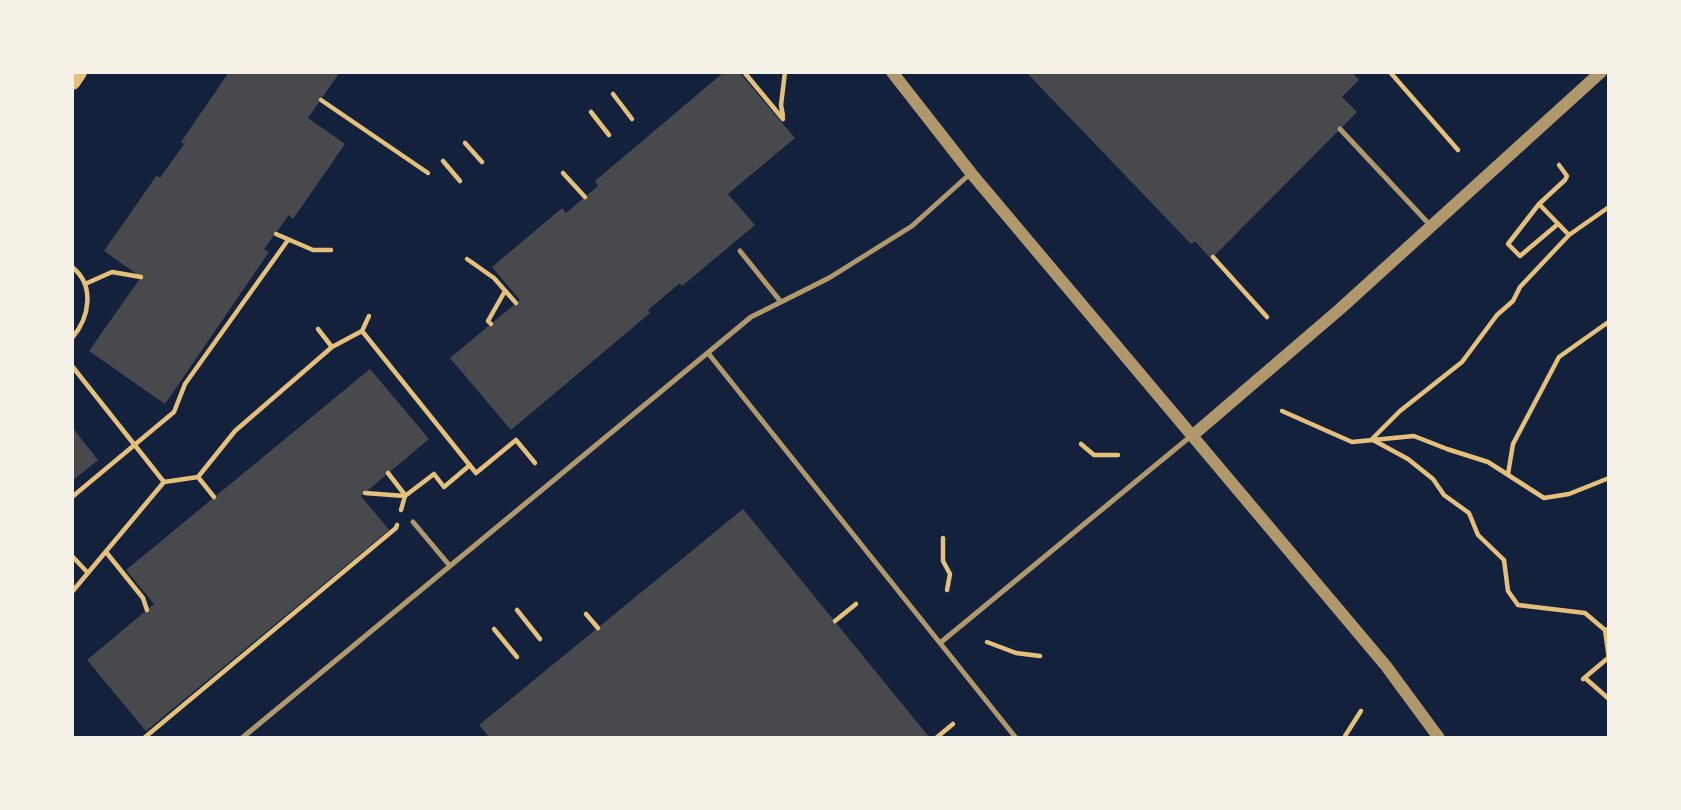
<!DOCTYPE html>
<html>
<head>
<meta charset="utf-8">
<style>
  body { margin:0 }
  #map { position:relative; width:1681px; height:810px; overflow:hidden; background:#14213d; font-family:"Playfair Display",serif }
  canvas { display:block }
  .frame { position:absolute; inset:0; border:74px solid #f6f1e7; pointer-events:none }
</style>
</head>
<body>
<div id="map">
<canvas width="1681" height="810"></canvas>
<div class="frame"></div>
</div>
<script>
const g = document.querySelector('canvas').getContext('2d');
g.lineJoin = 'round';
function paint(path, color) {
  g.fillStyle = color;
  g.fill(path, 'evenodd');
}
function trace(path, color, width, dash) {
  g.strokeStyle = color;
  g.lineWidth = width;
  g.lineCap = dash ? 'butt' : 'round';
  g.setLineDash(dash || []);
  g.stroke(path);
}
const building = new Path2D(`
  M 229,72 L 340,72 L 308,118 L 345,144 L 293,219 L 289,215 L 264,249 L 269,252 L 165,404 L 89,351 L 141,277 L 104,251 L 157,175 L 160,178 L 184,144 L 181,142 Z
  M 724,72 L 739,72 L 795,138 L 728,194 L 755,225 L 682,286 L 680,283 L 648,310 L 650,313 L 511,430 L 450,358 L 520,300 L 492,267 L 562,208 L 566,213 L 598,186 L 595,181 Z
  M 1026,72 L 1352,72 L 1359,80 L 1342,97 L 1357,112 L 1211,259 L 1195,241 L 1191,244 Z
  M 370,369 L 429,439 L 361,496 L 389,530 L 146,731 L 87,660 L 154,604 L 126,570 Z
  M 72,427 L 98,460 L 72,481 Z
  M 743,509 L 930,738 L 490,738 L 479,725 Z`);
const path = new Path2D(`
  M 744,72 L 783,119
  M 1390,72 L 1458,150
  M 613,94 L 632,119
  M 321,100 L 428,173
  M 591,112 L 609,135
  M 783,116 L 781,105 L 785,72
  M 465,143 L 482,162
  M 443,161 L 460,181
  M 563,173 L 585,197
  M 1539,204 L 1569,235
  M 1558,224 L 1520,256 L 1508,244 L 1539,204 L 1565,180 L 1567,176 L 1559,165
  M 276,234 L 313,250 L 331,250
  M 1213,257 L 1267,317
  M 467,259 L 494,278 L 516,303
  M 72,267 C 95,285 90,317 72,338
  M 85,284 L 112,272 L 141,277
  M 491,324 L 488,321 L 505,291
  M 318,329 L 332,347
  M 362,331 L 476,473 L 516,440 L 535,463
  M 72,366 L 164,482
  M 1282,411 L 1352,442 L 1414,436 L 1447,449 L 1488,462 L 1544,498 L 1569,494 L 1609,478
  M 1372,439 L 1400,411 L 1462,362 L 1497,315 L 1513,301 L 1520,287 L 1569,235 L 1609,207
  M 1373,440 L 1408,459 L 1433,479 L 1444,495 L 1469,513 L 1478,535 L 1504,560 L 1508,591 L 1518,605 L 1585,613 L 1605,630 L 1609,629
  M 1081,444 L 1094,455 L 1118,455
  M 388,473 L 405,495
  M 1508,474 L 1513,444 L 1559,357 L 1607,323 L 1609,326
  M 198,477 L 214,497
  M 365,493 L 405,496
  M 72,497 L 174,412 L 185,384 L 288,240
  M 401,510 L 405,496 L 434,474 L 444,487 L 470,465
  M 943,538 L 943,561 L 950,574 L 947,590
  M 106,552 L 143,598 L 147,610
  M 72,556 L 88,573
  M 72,592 L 164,482 L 198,477 L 235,431 L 332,347 L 362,331 L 369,316
  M 517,610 L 540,639
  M 586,614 L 598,628
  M 835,621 L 856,604
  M 494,629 L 517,657
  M 1605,630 L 1609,659
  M 987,642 L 1016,653 L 1040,656
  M 1585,678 L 1609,699
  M 1583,679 L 1608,658
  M 1345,736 L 1361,711
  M 144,738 L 396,528 L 397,525
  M 936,738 L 953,724`);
const service = new Path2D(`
  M 1340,129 L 1430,225
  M 740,251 L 781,302
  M 708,353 L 1016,738
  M 413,522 L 450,566
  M 940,643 L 1191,436
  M 242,738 L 751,317 L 829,278 L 912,226 L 971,173`);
const tertiary = new Path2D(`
  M 892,72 L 971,173 L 1386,666 L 1439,738
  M 1192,436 L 1340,309 L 1601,72`);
const primary = new Path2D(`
  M 72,81 L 78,72`);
paint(building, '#48494c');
trace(path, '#e5c07b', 4.5);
trace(service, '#b1986c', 5);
trace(tertiary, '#b1986c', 12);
trace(primary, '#e5c07b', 18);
</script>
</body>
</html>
